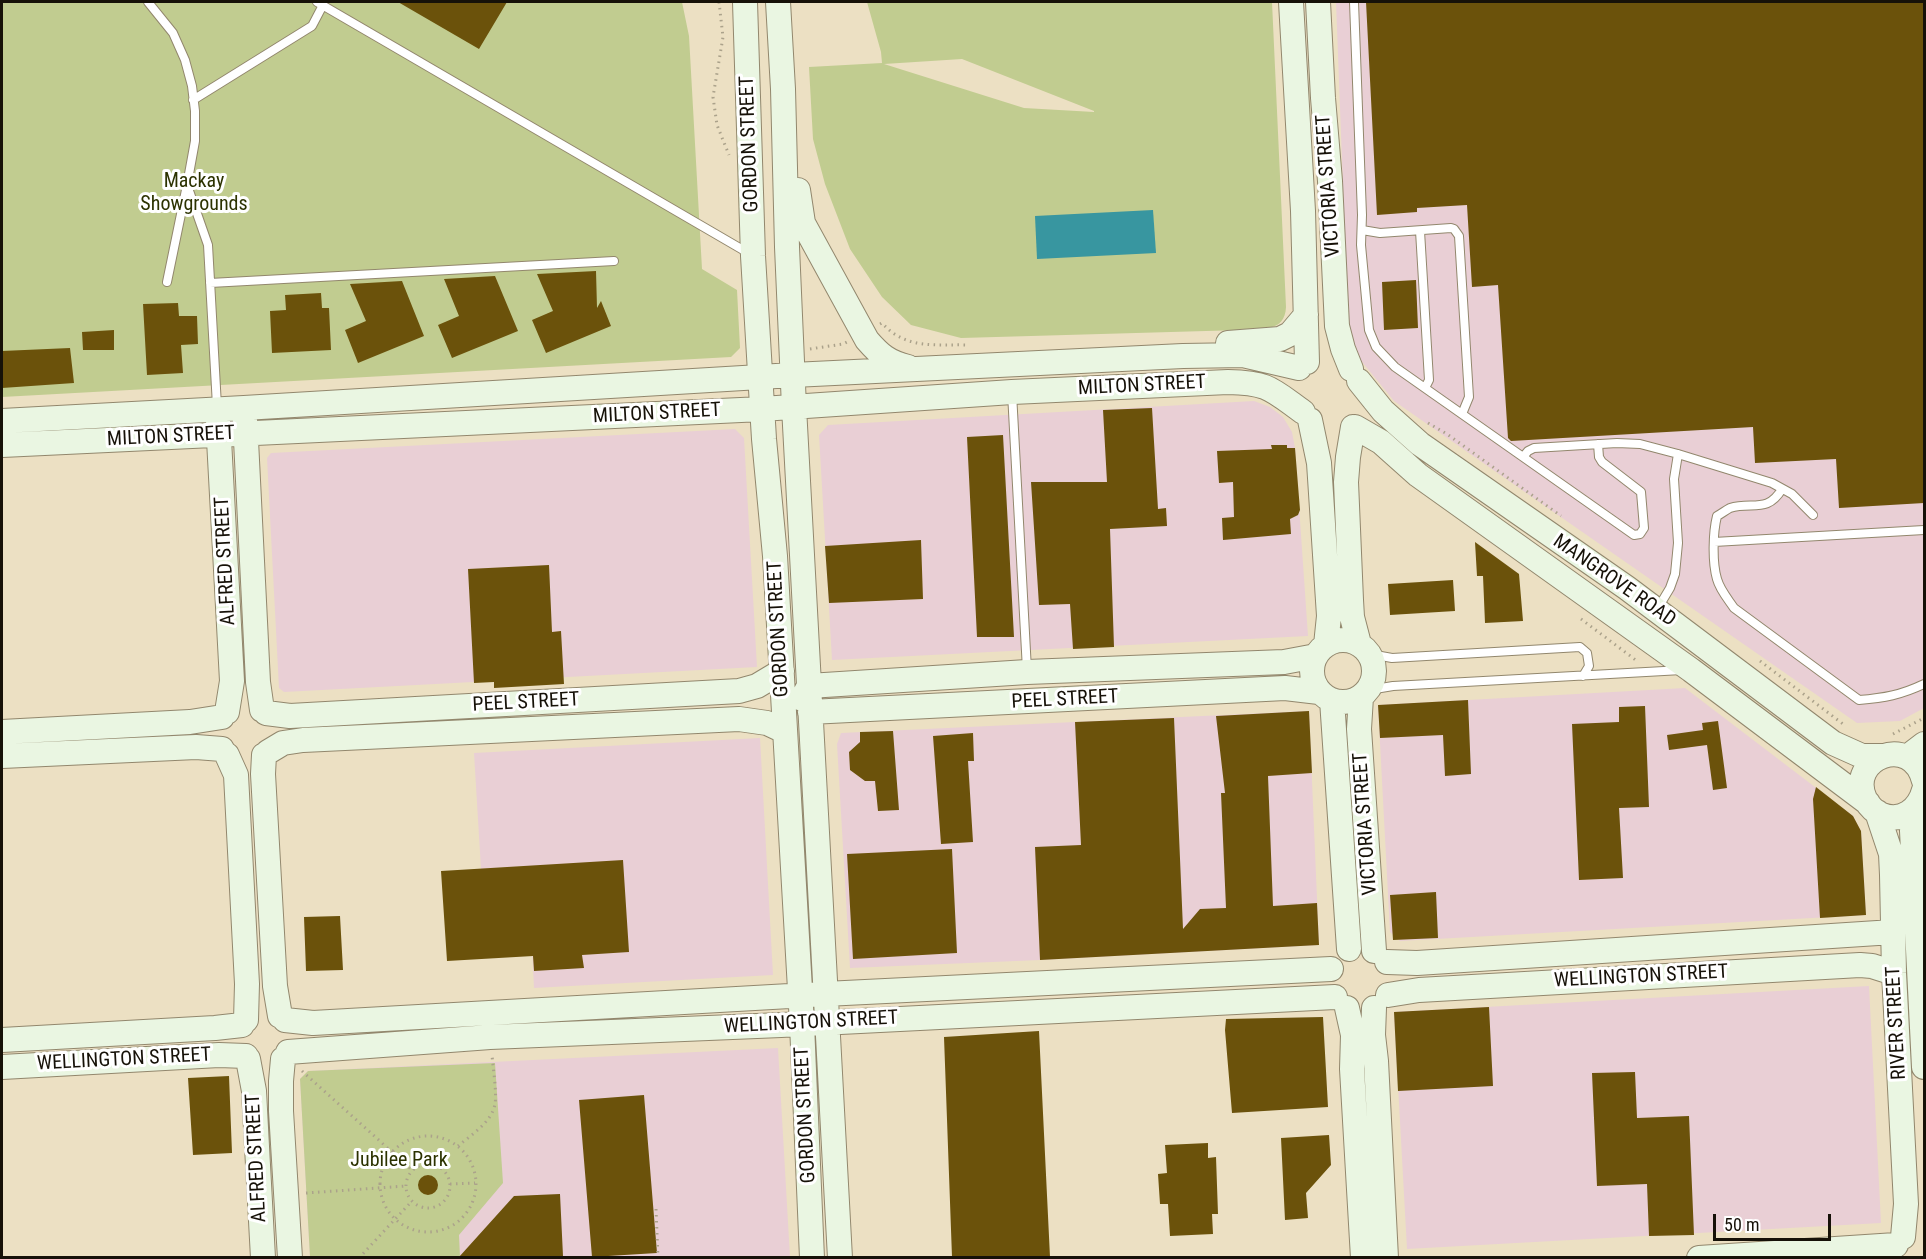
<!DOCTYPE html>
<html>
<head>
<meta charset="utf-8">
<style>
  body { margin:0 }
  #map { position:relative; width:1926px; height:1259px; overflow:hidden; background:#ece0c3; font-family:"Roboto Condensed",sans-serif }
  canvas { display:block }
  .frame { position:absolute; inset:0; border:3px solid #161108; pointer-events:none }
  .scale { position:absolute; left:1713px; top:1214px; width:118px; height:27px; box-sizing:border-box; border:3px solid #161108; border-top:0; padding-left:8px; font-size:18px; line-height:21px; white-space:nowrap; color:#161108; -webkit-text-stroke:4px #fff; paint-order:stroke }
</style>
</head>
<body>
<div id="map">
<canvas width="1926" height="1259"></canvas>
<div class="frame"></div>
<div class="scale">50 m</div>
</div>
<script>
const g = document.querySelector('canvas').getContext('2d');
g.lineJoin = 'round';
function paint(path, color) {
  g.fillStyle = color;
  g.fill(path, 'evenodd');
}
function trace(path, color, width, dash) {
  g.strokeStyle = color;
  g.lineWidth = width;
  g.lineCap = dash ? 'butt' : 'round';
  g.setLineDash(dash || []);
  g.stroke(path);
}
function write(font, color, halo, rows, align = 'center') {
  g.font = font + ' "Roboto Condensed",sans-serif';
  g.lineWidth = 6;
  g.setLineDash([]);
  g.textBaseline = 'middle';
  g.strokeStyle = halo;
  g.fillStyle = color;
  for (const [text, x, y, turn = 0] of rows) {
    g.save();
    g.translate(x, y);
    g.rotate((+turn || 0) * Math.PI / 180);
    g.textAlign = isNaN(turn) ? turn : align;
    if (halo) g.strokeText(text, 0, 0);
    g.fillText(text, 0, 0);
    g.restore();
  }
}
const commercial = new Path2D(`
  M 1336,2 L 1924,2 L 1924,708 L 1900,721 L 1857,723 L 1394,401 L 1349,346 Z
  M 1254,401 L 1270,407 L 1283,417 L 1292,432 L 1295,448 L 1308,636 L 832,660 L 819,435 L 828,425 Z
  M 735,429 L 744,438 L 757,667 L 284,692 L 279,688 L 267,458 L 271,453 Z
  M 1685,688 L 1853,816 L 1861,831 L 1866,915 L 1400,941 L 1390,932 L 1378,705 Z
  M 1309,711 L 1319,945 L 1040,960 L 850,968 L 837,744 L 841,733 Z
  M 760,738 L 773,975 L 534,988 L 528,866 L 481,869 L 474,753 Z
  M 1869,986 L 1881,1223 L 1407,1249 L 1394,1012 Z
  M 778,1048 L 790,1257 L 310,1257 L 300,1079 L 308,1071 Z`);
const green = new Path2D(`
  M 2,2 L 682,2 L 689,36 L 702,269 L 737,290 L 740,348 L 731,357 L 2,397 Z
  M 867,2 L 1272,2 L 1286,307 C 1285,333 1261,328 1241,330 L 961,338 L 911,325 L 882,297 L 850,249 L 825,184 L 813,139 L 809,67 L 882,63 L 881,52 ZM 962,59 L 1094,111 L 1094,112 L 1024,108 L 884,64 Z
  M 495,1063 L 503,1183 L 459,1235 L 460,1257 L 310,1257 L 300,1079 L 308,1071 Z`);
const water = new Path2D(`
  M 1153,210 L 1156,253 L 1037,259 L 1035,216 Z`);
const building = new Path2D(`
  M 398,2 L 507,2 L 479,49 Z
  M 1366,2 L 1924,2 L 1924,503 L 1839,508 L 1836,459 L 1755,463 L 1753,427 L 1511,441 L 1508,438 L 1498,285 L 1472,287 L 1467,205 L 1417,208 L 1417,212 L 1377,215 Z
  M 596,271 L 597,308 L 601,301 L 611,326 L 546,353 L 532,320 L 553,311 L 537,274 Z
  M 495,276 L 518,331 L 452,358 L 438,325 L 459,316 L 444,279 Z
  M 1416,280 L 1418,328 L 1384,330 L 1382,282 Z
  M 402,281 L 424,336 L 358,363 L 345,330 L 366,321 L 350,284 Z
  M 321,293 L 322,308 L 329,308 L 331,350 L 272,353 L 270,311 L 286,310 L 285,295 Z
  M 178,303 L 179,316 L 197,316 L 198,344 L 181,345 L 183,373 L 147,375 L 143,304 Z
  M 114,330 L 114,350 L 83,350 L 82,332 Z
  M 70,348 L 74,383 L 2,388 L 2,351 Z
  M 1152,408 L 1158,509 L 1166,508 L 1167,526 L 1110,529 L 1114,647 L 1073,649 L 1070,604 L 1039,605 L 1031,482 L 1107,482 L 1103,410 Z
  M 1003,435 L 1014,637 L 977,637 L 967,437 Z
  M 1271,445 L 1287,445 L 1287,448 L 1295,448 L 1300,510 L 1298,515 L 1290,519 L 1291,534 L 1223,540 L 1222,518 L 1234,517 L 1233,482 L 1219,483 L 1217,451 L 1272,449 Z
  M 921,540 L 923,599 L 829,603 L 825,546 Z
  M 1475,542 L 1519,574 L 1523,621 L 1485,623 L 1483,576 L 1477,576 Z
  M 549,565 L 552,632 L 561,631 L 564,684 L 494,688 L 494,682 L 474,683 L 468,569 Z
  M 1453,580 L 1455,611 L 1390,615 L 1388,584 Z
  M 1468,700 L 1471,774 L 1445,776 L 1443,735 L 1380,738 L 1378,705 Z
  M 1645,706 L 1649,807 L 1619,808 L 1623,878 L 1579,880 L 1572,724 L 1619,722 L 1619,707 Z
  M 1309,711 L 1312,773 L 1268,776 L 1273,906 L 1317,903 L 1319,945 L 1040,960 L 1035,847 L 1081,845 L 1075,722 L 1174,718 L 1183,929 L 1200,909 L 1226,908 L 1221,793 L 1225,793 L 1216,716 Z
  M 1718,721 L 1727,788 L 1713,790 L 1707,745 L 1669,750 L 1667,735 L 1703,730 L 1702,723 Z
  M 893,731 L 899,810 L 878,811 L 875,781 L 865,781 L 850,770 L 849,752 L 860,742 L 860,732 Z
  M 973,733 L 974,761 L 968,761 L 973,842 L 941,844 L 933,736 Z
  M 1816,787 L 1853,816 L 1861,831 L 1866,915 L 1820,918 L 1813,799 Z
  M 952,849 L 957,953 L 853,959 L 847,854 Z
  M 623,860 L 629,952 L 582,955 L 584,968 L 534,971 L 533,956 L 447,961 L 441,871 Z
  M 1436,892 L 1438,938 L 1393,940 L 1390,895 Z
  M 340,916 L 343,970 L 306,971 L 304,917 Z
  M 1489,1007 L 1493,1086 L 1398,1091 L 1394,1012 Z
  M 1323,1017 L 1328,1107 L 1232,1113 L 1225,1030 L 1226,1019 Z
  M 1039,1031 L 1050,1257 L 952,1257 L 944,1037 Z
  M 1635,1072 L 1637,1118 L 1689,1116 L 1694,1235 L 1649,1236 L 1647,1184 L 1597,1186 L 1592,1073 Z
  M 229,1076 L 232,1153 L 193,1155 L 188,1078 Z
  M 644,1095 L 657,1253 L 592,1257 L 579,1100 Z
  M 1329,1135 L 1331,1165 L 1306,1193 L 1308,1218 L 1285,1220 L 1281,1138 Z
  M 1208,1143 L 1208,1158 L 1216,1157 L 1218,1214 L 1212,1214 L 1213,1234 L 1170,1236 L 1168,1204 L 1160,1204 L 1158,1174 L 1167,1173 L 1165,1145 Z
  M418 1185a10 10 0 1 1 20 0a10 10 0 1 1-20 0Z
  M 560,1194 L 563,1256 L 459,1257 L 514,1196 Z`);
const path = new Path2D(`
  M 719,2 L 723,37 L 713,97 L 717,125 L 729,155
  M 880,324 L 882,323 C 906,350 935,344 968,345
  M 810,349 L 843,344 L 847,342
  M 1428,423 L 1447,434 L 1561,516
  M 1581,619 L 1637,661
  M 1760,661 L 1843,724
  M 1893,734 L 1924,718
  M 302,1071 L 412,1170
  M380 1184a48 48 0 1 1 96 0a48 48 0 1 1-96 0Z
  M 458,1146 C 471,1135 492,1122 495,1104 C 497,1093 493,1068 492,1055
  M406 1186a22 22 0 1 1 44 0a22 22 0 1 1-44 0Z
  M 450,1184 L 475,1183
  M 306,1193 L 406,1186
  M 656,1209 L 658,1258
  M 359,1258 L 412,1201`);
const lane = new Path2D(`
  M 148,2 L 173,33 L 185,60 L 192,86 L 195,111 L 195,141 L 187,185 L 208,245 L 217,406
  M 317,2 L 750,254
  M 1354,2 L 1362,215 L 1361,245 L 1369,330 L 1376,347 L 1395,367 L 1634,535 L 1640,534 L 1644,528 L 1641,492 L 1602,462 L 1599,457 L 1598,444
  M 193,100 L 312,26 L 323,5
  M 1362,230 L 1380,233 L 1451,228 L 1454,229 L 1459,236 L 1469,397 L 1462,414
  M 1420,231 L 1429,380 L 1425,388
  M 167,282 L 187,185
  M 210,283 L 614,261
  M 1012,393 L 1027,670
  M 1523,457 L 1528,451 L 1534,448 L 1617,443 L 1640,444 L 1678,454 L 1772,483 L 1792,494 L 1813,515
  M 1782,489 C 1767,514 1752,501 1730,508 C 1726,510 1721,514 1717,516 C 1713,532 1712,562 1717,579 C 1720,590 1728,599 1734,608 L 1859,700 C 1884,698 1901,695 1924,684
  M 1714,542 L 1924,530
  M 1658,608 L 1670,588 L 1675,574 L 1678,543 L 1674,479 L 1678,454
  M 1370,654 L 1392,658 L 1580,647 L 1587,653 L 1589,666 L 1583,676
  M 1369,690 L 1393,686 L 1682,670`);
const secondary = new Path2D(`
  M 745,2 L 753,256 L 764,439 L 775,556 L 802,1024 L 812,1258
  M 778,2 L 783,89 L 787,247 L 794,407 L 840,1258
  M 1291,2 L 1303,211 L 1307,362
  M 1318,2 L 1323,98 L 1330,181 L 1337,326 L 1343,349 L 1351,369
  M 798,190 L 803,223 L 867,340 C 880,355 888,362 908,367
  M 1228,343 L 1280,339 L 1290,334 L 1306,315
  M 1359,381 L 1383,411 L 1420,444 L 1627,588 L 1833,743 L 1862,756 L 1882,756
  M 245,420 L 258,682 L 262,710
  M 1310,420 L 1319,463 L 1320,478 L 1329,616 L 1326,645
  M 2,421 L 244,408 L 793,375 L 1183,356 L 1243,355 L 1299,368
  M 218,421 L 232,681 L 227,712
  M 1353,427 L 1348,457 L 1346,482 L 1351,600 L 1352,617 L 1359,644
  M 1355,427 L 1381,442 L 1418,475 L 1691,670 L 1868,803
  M 2,445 L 762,409 L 1012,392 L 1228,382 C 1269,383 1271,389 1303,412
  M1312 671a31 31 0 1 1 62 0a31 31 0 1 1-62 0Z
  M 1361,697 L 1359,729 L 1374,951
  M 802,699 L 809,686 L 1027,672 L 1284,662 L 1316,656
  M 1332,700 L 1349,949
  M 810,712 L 1285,688 L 1319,692
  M 266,713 L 290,716 L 739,691 L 757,686 L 782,671
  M 2,732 L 190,722 L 222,717
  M 268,752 L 283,743 L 303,740 L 739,719 L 767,723 L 784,731
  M 227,755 L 236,775 L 247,984 L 246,1020
  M 264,755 L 263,774 L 275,986 L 280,1016
  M 2,756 L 196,747 L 222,749
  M 1907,757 L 1924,744
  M 1924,781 C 1912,732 1846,758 1865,799 C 1869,806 1874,812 1882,815 C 1902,823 1919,809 1924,790
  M 1918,806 L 1912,831 L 1924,1067
  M 1877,812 L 1891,854 L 1892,875 L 1894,973 L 1906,1204 L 1903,1237
  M 1387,962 L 1417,963 L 1893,932
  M 1388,995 L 1419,990 L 1860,965 L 1872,966 L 1894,973
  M 1347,1008 L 1353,1035 L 1352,1069 L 1363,1258
  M 1374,1008 L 1373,1035 L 1376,1061 L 1386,1258
  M 285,1020 L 313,1023 L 825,994 L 1331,969
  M 2,1040 L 215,1028 L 242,1025
  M 288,1052 L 490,1037 L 781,1025 L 1335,997
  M 248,1059 L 254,1091 L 263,1258
  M 283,1059 L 281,1081 L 281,1111 L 290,1258
  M 2,1067 L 219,1055 L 246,1056
  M 1699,1258 L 1896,1245`);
const streetNames = [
  ["GORDON STREET",750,144,-92],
  ["VICTORIA STREET",1329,186,-94],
  ["MILTON STREET",1142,386,-3],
  ["MILTON STREET",657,414,-3],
  ["MILTON STREET",171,437,-3],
  ["ALFRED STREET",226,561,-93],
  ["MANGROVE ROAD",1614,581,35],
  ["GORDON STREET",779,629,-93],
  ["PEEL STREET",1065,700,-3],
  ["PEEL STREET",526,703,-3],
  ["VICTORIA STREET",1366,824,-94],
  ["WELLINGTON STREET",1641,977,-3],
  ["WELLINGTON STREET",811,1023,-3],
  ["RIVER STREET",1897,1023,-93],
  ["WELLINGTON STREET",124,1060,-3],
  ["GORDON STREET",806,1115,-93],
  ["ALFRED STREET",257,1158,-93]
];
const parkNames = [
  ["Mackay",194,182],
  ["Showgrounds",194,205],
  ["Jubilee Park",399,1161]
];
paint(commercial, '#e9cfd5');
paint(green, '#c1cc90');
paint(water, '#3896a0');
paint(building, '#6b520b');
trace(lane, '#92876d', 10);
trace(secondary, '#92876d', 26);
trace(path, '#aba28b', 3, [1.5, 4.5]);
trace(lane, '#fff', 8);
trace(secondary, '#eaf6e2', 24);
write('20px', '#161108', '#fff', streetNames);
write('20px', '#2c3200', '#fff', parkNames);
</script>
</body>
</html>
